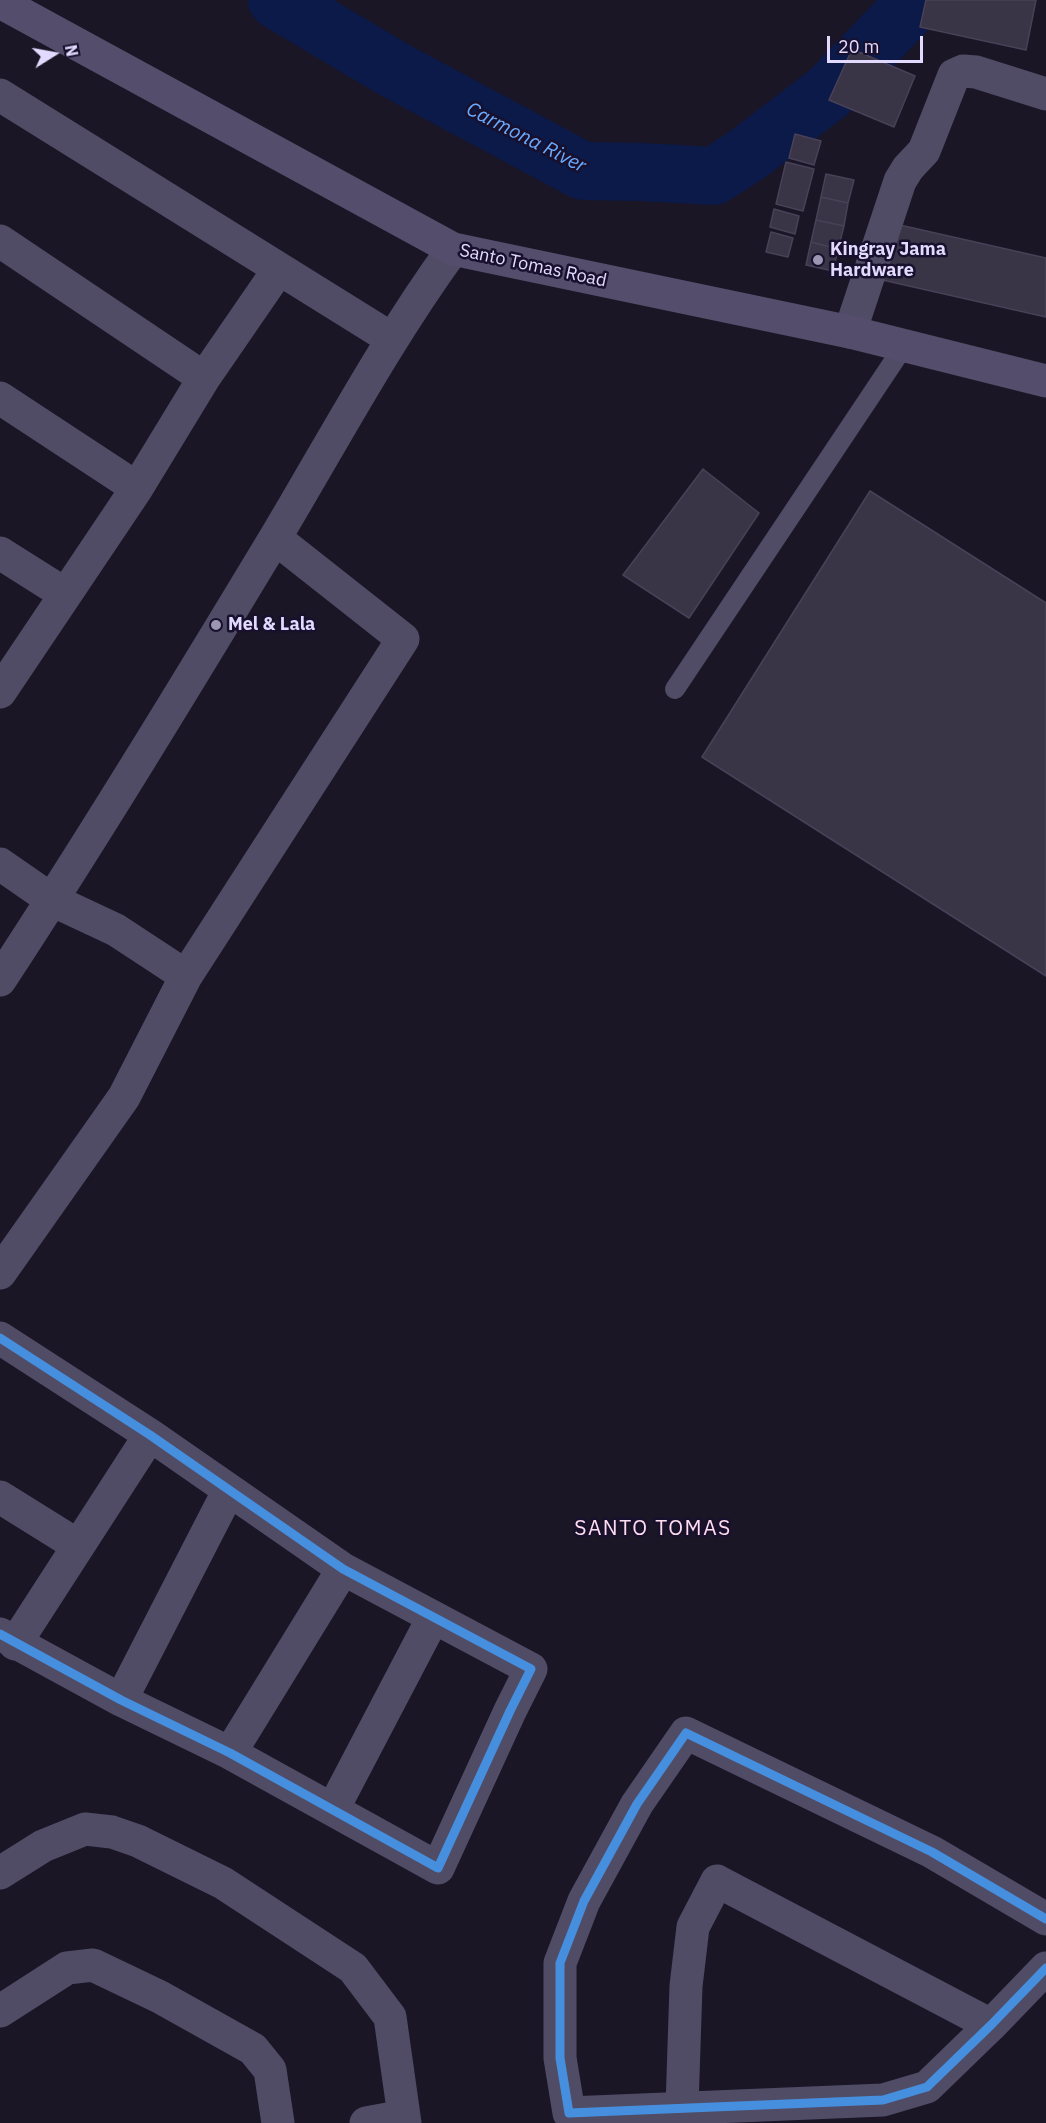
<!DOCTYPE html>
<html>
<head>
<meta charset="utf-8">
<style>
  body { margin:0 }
  #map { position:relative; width:1046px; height:2123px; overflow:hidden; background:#1b1626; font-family:"IBM Plex Sans",sans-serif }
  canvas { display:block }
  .north { position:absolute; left:24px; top:24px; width:60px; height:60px; -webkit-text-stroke:4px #18102c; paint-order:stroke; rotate:79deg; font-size:16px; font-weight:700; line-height:24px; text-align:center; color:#e3dbff }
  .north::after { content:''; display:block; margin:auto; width:21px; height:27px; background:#e3dbff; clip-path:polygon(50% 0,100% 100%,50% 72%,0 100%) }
  .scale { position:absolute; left:827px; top:36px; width:96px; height:27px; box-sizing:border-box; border:3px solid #e3dbff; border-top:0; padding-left:8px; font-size:18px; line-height:21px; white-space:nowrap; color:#e3dbff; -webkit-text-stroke:4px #18102c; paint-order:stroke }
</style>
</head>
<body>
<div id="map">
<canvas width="1046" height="2123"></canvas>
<div class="north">N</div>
<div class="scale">20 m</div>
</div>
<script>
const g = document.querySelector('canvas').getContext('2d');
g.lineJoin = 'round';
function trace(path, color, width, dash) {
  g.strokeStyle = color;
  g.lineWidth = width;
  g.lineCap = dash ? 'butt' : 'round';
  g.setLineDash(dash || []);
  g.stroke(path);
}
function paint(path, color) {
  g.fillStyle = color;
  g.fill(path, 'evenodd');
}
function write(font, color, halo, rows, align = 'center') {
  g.font = font + ' "IBM Plex Sans",sans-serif';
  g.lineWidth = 5;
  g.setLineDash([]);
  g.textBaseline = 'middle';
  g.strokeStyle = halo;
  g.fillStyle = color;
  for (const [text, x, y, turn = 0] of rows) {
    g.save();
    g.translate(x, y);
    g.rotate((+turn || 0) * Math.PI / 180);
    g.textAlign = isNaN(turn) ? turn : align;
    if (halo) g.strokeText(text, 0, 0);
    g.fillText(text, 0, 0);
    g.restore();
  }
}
const river = new Path2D(`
  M 277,0 L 393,69 L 583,171 L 642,172 L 714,176 L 748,154 L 829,92 L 917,0`);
const building = new Path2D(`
  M 926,0 L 1036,0 L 1026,50 L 920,27 Z
  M 852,49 L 915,76 L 894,127 L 829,100 Z
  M 795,134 L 821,141 L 814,165 L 789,158 Z
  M 786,162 L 814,169 L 803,211 L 776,204 Z
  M 826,174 L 854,180 L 848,203 L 821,197 Z
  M 821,197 L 848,203 L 844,226 L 816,220 Z
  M 774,209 L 799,216 L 795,234 L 770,227 Z
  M 816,220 L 844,226 L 838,249 L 811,242 Z
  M 891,223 L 1046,258 L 1046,317 L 878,279 Z
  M 771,232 L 793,238 L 788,257 L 766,252 Z
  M 811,242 L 838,249 L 833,271 L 806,265 Z
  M 703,469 L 759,513 L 689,618 L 623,575 Z
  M 870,491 L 1046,603 L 1046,976 L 702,757 Z`);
const lane = new Path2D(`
  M 675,689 L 904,346`);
const street = new Path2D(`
  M 0,95 L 392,339
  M 0,241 L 204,378
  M 850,332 L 900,181 L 908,168 L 924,151 L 954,75 L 963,71 L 976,72 L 1046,94
  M 0,398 L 137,488
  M 0,553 L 65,594
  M 0,692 L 137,488 L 204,378 L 279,269
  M 0,864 L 52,900 L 116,930 L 186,976 L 124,1097 L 0,1273
  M 186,976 L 403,639 L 275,538
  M 0,980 C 95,835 185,687 275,538 C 333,441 386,341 453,249
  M 0,1338 L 150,1435 L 343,1569 L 531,1669 L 510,1711 L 438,1868 L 230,1753 L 121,1700 L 0,1634
  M 0,1497 L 77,1545
  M 15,1644 L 150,1435
  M 121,1700 L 229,1490
  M 230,1753 L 343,1569
  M 333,1809 L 433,1618
  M 0,1873 L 43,1846 L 85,1829 L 112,1832 L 138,1841 L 223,1883 L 353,1968 L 390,2017 L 405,2123
  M 1046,1919 L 932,1852 L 686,1733 L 637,1804 L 584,1901 L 560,1963 L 560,2058 L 569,2113 L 883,2100 L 927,2087 L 991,2025 L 1046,1968
  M 0,2011 L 67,1968 L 93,1965 L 160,1997 L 253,2049 L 270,2070 L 278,2123
  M 682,2107 L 686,1986 L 693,1927 L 717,1881 L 991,2025
  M 366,2123 L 404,2116`);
const secondary = new Path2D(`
  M 0,2 L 453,249 L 850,332 L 1046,381`);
const cycleway = new Path2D(`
  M 0,1338 L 150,1435 L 343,1569 L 531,1669 L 510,1711 L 438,1868 L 230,1753 L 121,1700 L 0,1634
  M 1046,1919 L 932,1852 L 686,1733 L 637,1804 L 584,1901 L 560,1963 L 560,2058 L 569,2113 L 883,2100 L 927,2087 L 991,2025 L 1046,1968`);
const markers = [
  [818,260,6,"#9d96b3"],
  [216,625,6,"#9d96b3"]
];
const poiNames = [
  ["Kingray Jama",830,250],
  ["Hardware",830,271],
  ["Mel & Lala",228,625]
];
const streetNames = [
  ["Santo Tomas Road",533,266,12]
];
const waterNames = [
  ["Carmona River",526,138,27]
];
const quarterNames = [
  ["SANTO TOMAS",653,1529]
];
trace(river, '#0b1a49', 58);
paint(building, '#3a3447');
trace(building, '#484158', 1.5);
trace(lane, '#504c66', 20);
trace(street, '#504c66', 33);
trace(secondary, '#544e6c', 33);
trace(cycleway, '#468fdf', 9);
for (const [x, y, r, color] of markers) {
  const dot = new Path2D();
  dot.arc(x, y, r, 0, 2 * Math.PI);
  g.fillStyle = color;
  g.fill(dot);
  trace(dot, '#18102c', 2);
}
write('bold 18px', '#e3dbff', '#18102c', poiNames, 'left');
write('18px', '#e3dbff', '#18102c', streetNames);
write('italic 20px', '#69aaff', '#18102c', waterNames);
g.letterSpacing = '1.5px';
write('21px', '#ffddef', '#18102c', quarterNames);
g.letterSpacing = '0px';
</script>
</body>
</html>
